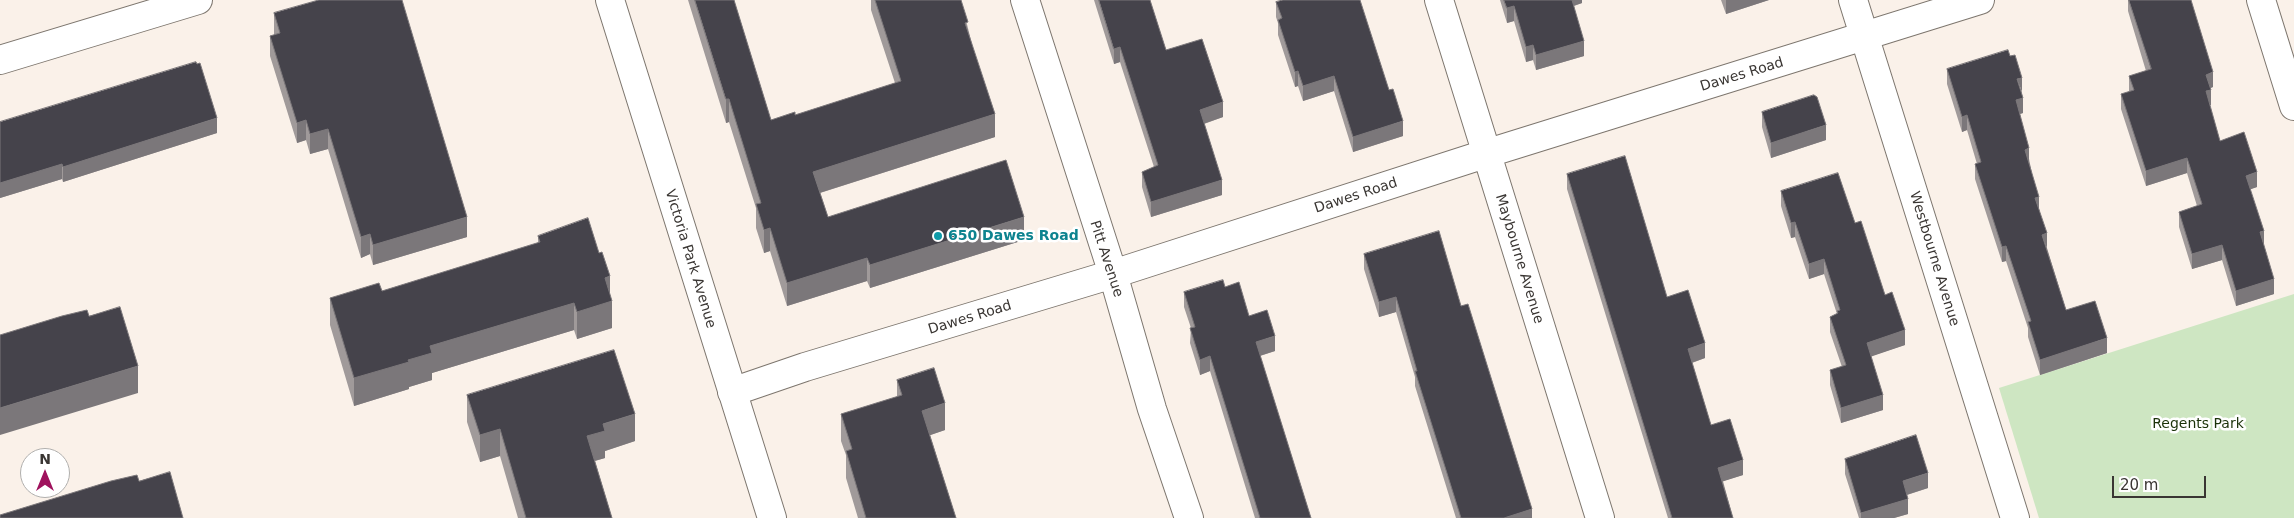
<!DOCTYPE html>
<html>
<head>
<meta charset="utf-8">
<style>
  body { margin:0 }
  #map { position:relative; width:2294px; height:518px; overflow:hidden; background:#faf1e9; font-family:"DejaVu Sans",sans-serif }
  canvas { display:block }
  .north { position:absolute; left:20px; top:448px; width:50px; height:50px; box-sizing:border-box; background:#fff; border:1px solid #b0afad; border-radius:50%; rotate:0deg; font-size:14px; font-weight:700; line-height:20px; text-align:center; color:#3a3633 }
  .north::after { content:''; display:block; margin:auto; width:18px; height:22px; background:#9f125d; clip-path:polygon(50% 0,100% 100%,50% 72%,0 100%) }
  .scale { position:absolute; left:2112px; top:476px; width:94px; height:22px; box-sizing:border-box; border:2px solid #3a3633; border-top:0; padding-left:6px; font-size:15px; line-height:18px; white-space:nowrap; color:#3a3633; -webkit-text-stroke:4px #fff; paint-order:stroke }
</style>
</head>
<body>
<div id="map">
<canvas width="2294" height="518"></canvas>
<div class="north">N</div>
<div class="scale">20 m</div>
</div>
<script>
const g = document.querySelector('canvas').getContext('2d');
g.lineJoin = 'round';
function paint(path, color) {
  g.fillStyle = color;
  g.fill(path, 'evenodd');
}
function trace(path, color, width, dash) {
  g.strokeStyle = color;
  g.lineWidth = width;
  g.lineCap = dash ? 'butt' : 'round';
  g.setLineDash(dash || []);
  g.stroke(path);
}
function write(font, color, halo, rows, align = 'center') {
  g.font = font + ' "DejaVu Sans",sans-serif';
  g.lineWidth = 5;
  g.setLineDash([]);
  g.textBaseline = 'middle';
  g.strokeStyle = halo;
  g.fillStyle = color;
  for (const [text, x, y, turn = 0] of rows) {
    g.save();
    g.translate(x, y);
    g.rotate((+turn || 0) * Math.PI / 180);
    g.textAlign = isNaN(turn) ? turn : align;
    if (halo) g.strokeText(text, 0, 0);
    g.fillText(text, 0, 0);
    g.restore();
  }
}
const green = new Path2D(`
  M 2294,294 L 2294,518 L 2039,518 L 1999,388 Z`);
const minor = new Path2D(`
  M 1025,0 L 1113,274 L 1152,409 L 1189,518
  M 1439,0 L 1600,518
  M 1853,0 L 2015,518
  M 2261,0 L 2294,106
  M 0,60 L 198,0
  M 732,392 L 805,367 L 1113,274 L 1485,154 L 1980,0`);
const major = new Path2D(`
  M 610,0 L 772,518`);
const wall = new Path2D(`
  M 688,0 L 734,0 L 771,120 L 795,115 L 895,83 L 871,10 L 871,0 L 961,0 L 995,137 L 820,193 L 828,217 L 1024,240 L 870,288 L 867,281 L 787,306 L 770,251 L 764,253 L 756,228 L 756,208 L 729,122 L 726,123 Z
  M 1094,0 L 1150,0 L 1166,50 L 1223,117 L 1204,124 L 1222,195 L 1151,217 L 1142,187 L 1142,172 L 1154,167 L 1120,62 L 1114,64 Z
  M 1500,0 L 1582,0 L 1582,3 L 1574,6 L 1584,56 L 1536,70 L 1533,60 L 1526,62 L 1514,21 L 1507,23 Z
  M 1721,0 L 1769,0 L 1726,14 Z
  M 2128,0 L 2191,0 L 2213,87 L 2210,88 L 2210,106 L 2220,141 L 2257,187 L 2250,189 L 2274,294 L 2236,306 L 2222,260 L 2192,269 L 2179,227 L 2179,212 L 2197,206 L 2187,173 L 2146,186 L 2121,109 L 2121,94 L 2129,92 L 2129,76 L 2146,71 L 2128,11 Z
  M 1276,2 L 1403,136 L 1353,152 L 1334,91 L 1303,101 L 1298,86 L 1295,87 L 1278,35 L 1278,23 L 1276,17 Z
  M 274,13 L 467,237 L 373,265 L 370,254 L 361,258 L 328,149 L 310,154 L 306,140 L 297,143 L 270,56 L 270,36 L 274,35 Z
  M 2010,56 L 2022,93 L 2023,113 L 2020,114 L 2047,248 L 2066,310 L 2107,353 L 2040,375 L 2028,337 L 2028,328 L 2006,261 L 2002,262 L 1975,179 L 1975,164 L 1977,164 L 1967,130 L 1962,132 L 1947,84 L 1947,69 Z
  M 1762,112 L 1826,140 L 1771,158 L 1762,127 Z
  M 0,122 L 217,133 L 63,182 L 62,179 L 0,198 Z
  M 1567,174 L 1667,297 L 1705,358 L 1692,363 L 1711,425 L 1743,475 L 1723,481 L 1733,518 L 1668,518 L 1567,189 Z
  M 1781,191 L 1855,223 L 1885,295 L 1905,345 L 1871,356 L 1883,410 L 1841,423 L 1830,385 L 1830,370 L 1842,367 L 1830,332 L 1830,317 L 1837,314 L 1824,274 L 1809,279 L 1795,237 L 1791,238 L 1781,206 Z
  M 538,236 L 610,294 L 612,328 L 577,339 L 574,330 L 432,373 L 432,380 L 409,387 L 409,389 L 354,406 L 330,325 L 330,298 L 382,291 L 538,243 Z
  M 1364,254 L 1461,306 L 1532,518 L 1456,518 L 1415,386 L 1415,377 L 1396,312 L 1379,317 L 1364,269 Z
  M 1225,287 L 1249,316 L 1275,351 L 1260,356 L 1311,518 L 1255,518 L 1210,371 L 1200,375 L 1190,343 L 1191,328 L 1184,307 L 1184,292 Z
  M 897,380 L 945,430 L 930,435 L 956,518 L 858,518 L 846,478 L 846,455 L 841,441 L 841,414 L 897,397 Z
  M 467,395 L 635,441 L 605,451 L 605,458 L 595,461 L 612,518 L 518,518 L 500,456 L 480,462 L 467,422 Z
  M 1845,459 L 1928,488 L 1907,495 L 1908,514 L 1894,518 L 1859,518 L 1845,474 Z`);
const shadedWall = new Path2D(`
  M 1570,0 L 1582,0 L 1582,3 L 1570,7 Z
  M 1726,0 L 1769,0 L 1726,14 Z
  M 1514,6 L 1514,21 L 1507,23 L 1507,8 Z
  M 1584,41 L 1584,56 L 1536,70 L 1536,55 Z
  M 1533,45 L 1533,60 L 1526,62 L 1526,47 Z
  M 1120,47 L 1120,62 L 1114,64 L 1114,49 Z
  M 1298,71 L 1298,86 L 1295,87 L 1295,72 Z
  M 2213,72 L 2213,87 L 2206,90 L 2206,75 Z
  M 1334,76 L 1334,91 L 1303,101 L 1303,86 Z
  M 2022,78 L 2022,92 L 2017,79 Z
  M 2211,90 L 2211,105 L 2206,106 L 2206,91 Z
  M 2023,98 L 2023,113 L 2016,115 L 2016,100 Z
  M 726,99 L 729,99 L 729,122 L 726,123 Z
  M 1223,102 L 1223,117 L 1200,125 L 1200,110 Z
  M 995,114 L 995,137 L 813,195 L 813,172 Z
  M 1967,115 L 1967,130 L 1962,132 L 1962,117 Z
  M 217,118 L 217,133 L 63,182 L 63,167 Z
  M 306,120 L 306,140 L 297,143 L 297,123 Z
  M 1403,121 L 1403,136 L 1353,152 L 1353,137 Z
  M 1826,125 L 1826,140 L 1771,158 L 1771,143 Z
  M 328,129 L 328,149 L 310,154 L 310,134 Z
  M 2029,148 L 2029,163 L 2025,150 Z
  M 2187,158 L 2187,173 L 2146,186 L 2146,171 Z
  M 62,164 L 62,179 L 0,198 L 0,183 Z
  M 2257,172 L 2257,187 L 2246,191 L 2246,176 Z
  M 1222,180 L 1222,195 L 1151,217 L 1151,202 Z
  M 2039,197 L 2039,212 L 2035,198 Z
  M 467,217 L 467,237 L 373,265 L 373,245 Z
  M 1024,217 L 1024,240 L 870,288 L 870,265 Z
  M 1795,222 L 1795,237 L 1791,238 L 1791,223 Z
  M 770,228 L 770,251 L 764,253 L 764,230 Z
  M 2264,231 L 2264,246 L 2260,232 Z
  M 2047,233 L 2047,248 L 2042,235 Z
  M 370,234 L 370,254 L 361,258 L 361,237 Z
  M 2222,245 L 2222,260 L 2192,269 L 2192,254 Z
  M 2006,246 L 2006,261 L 2002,262 L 2002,247 Z
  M 867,258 L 867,281 L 787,306 L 787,283 Z
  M 1824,259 L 1824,274 L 1809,279 L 1809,264 Z
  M 610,276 L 610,302 L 612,301 L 612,328 L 577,339 L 577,312 L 605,278 Z
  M 2274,279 L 2274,294 L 2236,306 L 2236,291 Z
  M 1396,297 L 1396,312 L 1379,317 L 1379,302 Z
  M 574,303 L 574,330 L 432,373 L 432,380 L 409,387 L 409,389 L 354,406 L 354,378 L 408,360 L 430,346 Z
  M 1905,330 L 1905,345 L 1867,358 L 1867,343 Z
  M 1275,336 L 1275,351 L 1256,357 L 1256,342 Z
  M 2107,338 L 2107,353 L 2040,375 L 2040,360 Z
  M 1705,343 L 1705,358 L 1688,364 L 1688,349 Z
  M 1210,356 L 1210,371 L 1200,375 L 1200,360 Z
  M 138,366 L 138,393 L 0,435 L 0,408 Z
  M 1883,395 L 1883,410 L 1841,423 L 1841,408 Z
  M 945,403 L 945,430 L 922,438 L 922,411 Z
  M 635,414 L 635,441 L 605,451 L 605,458 L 587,463 L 587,436 L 603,424 Z
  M 500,429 L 500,456 L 480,462 L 480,435 Z
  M 1743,460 L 1743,475 L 1718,483 L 1718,468 Z
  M 1928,473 L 1928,488 L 1903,496 L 1903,481 Z
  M 1908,499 L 1908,514 L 1894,518 L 1861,518 L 1861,513 Z
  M 1532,509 L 1532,518 L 1504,518 Z`);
const building = new Path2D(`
  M 319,0 L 402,0 L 467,217 L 373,245 L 370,234 L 361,237 L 328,129 L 310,134 L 306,120 L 297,123 L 270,36 L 280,33 L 274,13 Z
  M 695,0 L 734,0 L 771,120 L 795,112 L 795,115 L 901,81 L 875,0 L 961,0 L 968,22 L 965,23 L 995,114 L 813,172 L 828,217 L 1006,160 L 1024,217 L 870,265 L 867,258 L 787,283 L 770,228 L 764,230 L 756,204 L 761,203 L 729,99 L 726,99 Z
  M 1099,0 L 1150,0 L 1166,50 L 1202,39 L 1223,102 L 1200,110 L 1222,180 L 1151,202 L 1142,172 L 1158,165 L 1120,47 L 1114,49 Z
  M 1283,0 L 1360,0 L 1389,90 L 1393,89 L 1403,121 L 1353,137 L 1334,76 L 1303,86 L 1298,71 L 1295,72 L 1278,20 L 1282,18 L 1276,2 Z
  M 1504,0 L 1572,0 L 1584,41 L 1536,55 L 1533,45 L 1526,47 L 1514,6 L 1507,8 Z
  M 2129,0 L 2191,0 L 2213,72 L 2206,75 L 2211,90 L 2206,91 L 2220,141 L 2244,132 L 2257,172 L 2246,176 L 2264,231 L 2260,232 L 2274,279 L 2236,291 L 2222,245 L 2192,254 L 2179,212 L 2202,204 L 2187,158 L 2146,171 L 2121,94 L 2134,90 L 2129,76 L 2151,69 Z
  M 2008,50 L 2010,56 L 2015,55 L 2022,78 L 2017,79 L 2023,98 L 2016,100 L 2029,148 L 2025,150 L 2039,197 L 2035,198 L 2047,233 L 2042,235 L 2066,310 L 2095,301 L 2107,338 L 2040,360 L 2028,322 L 2031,321 L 2006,246 L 2002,247 L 1975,164 L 1981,162 L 1967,115 L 1962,117 L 1947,69 Z
  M 196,62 L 197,64 L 200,63 L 217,118 L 63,167 L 62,164 L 0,183 L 0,122 Z
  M 1814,95 L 1817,97 L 1826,125 L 1771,143 L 1762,112 Z
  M 1625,156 L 1667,297 L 1688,290 L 1705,343 L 1688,349 L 1711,425 L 1730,419 L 1743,460 L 1718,468 L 1733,518 L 1672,518 L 1567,174 Z
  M 1838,173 L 1855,223 L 1861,221 L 1885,295 L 1892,292 L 1905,330 L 1867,343 L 1883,395 L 1841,408 L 1830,370 L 1846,365 L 1830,317 L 1838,313 L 1837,311 L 1840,310 L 1824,259 L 1809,264 L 1795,222 L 1791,223 L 1781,191 Z
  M 588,218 L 599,253 L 602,252 L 610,276 L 605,278 L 612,301 L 577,312 L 574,303 L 430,346 L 432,353 L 408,360 L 409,362 L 354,378 L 330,298 L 379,283 L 382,291 L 540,242 L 538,236 Z
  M 1439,231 L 1461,306 L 1468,304 L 1532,509 L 1504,518 L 1461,518 L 1415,371 L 1417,371 L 1396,297 L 1379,302 L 1364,254 Z
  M 1223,280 L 1225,287 L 1239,282 L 1249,316 L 1267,310 L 1275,336 L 1256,342 L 1311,518 L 1260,518 L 1210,356 L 1200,360 L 1190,328 L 1195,327 L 1184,292 Z
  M 120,307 L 138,366 L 0,408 L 0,335 L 62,316 L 87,310 L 89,316 Z
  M 614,350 L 635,414 L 603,424 L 605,431 L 587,436 L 612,518 L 526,518 L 500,429 L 480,435 L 467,395 Z
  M 934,368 L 945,403 L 922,411 L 956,518 L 866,518 L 846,451 L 852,449 L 841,414 L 902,395 L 897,380 Z
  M 1916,435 L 1928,473 L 1903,481 L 1908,499 L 1861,513 L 1845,459 Z
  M 170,472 L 183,518 L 0,518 L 0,515 L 111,481 L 137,475 L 139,481 Z`);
const markers = [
  [938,236,5,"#0f9aa8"]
];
const streetNames = [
  ["Dawes Road",1742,75,-17],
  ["Dawes Road",1356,196,-18],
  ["Victoria Park Avenue",690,259,73],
  ["Pitt Avenue",1106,259,72],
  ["Maybourne Avenue",1519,259,73],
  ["Westbourne Avenue",1934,259,73],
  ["Dawes Road",970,318,-17]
];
const cultureNames = [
  ["650 Dawes Road",948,236]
];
const parkNames = [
  ["Regents Park",2198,424]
];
paint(green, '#cee6c2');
trace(minor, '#7d766e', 30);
trace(major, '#7d766e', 30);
trace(minor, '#fff', 28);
trace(major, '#fff', 28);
paint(wall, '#a09a9a');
paint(shadedWall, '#7b777a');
paint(building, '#45434b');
trace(building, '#7b777a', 1);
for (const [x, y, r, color] of markers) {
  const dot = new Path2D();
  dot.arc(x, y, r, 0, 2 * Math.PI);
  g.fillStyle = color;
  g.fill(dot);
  trace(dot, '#fff', 2);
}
write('14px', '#3a3633', '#fff', streetNames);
write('bold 14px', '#0d838f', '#fff', cultureNames, 'left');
write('14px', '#1b3209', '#fff', parkNames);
</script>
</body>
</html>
